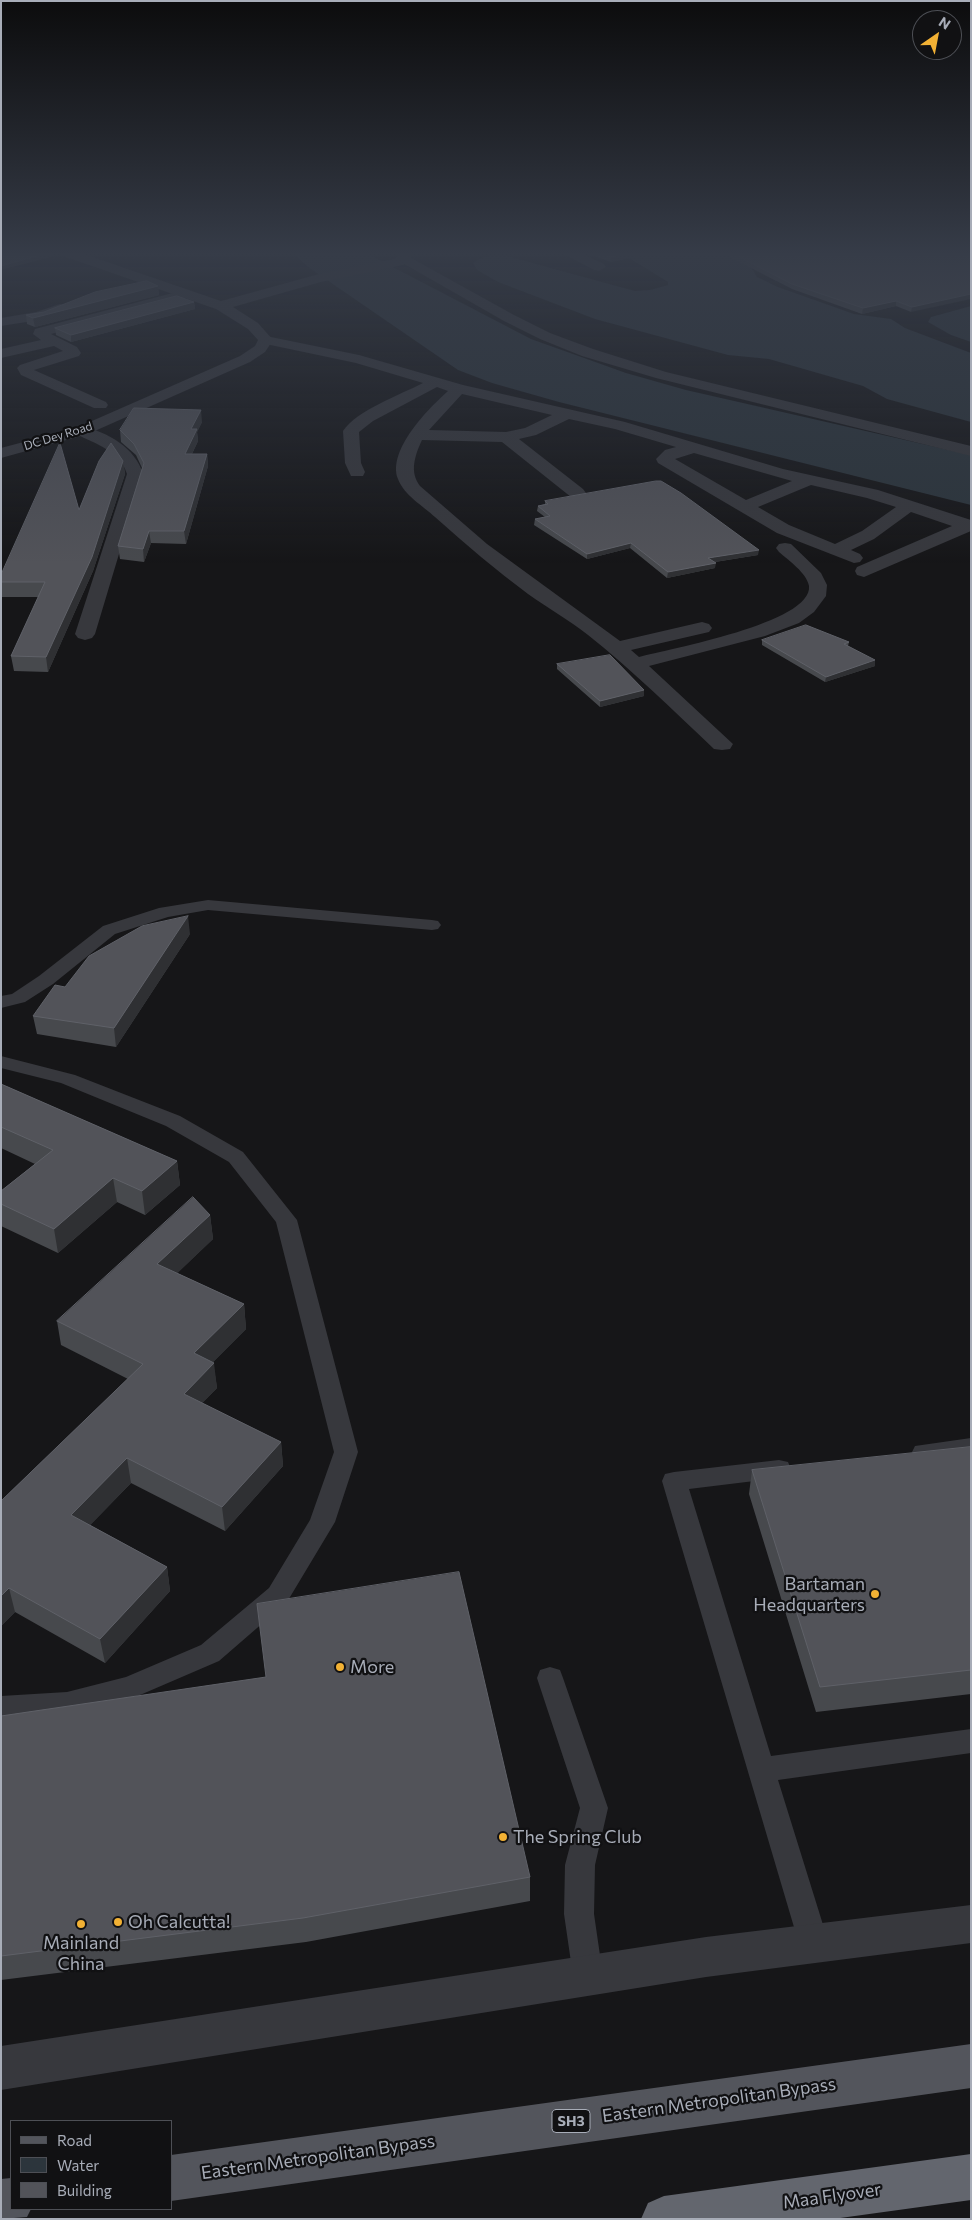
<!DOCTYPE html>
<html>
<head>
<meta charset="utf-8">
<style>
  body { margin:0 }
  #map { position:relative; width:972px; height:2220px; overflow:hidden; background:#161618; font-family:Commissioner,sans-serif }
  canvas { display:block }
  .frame { position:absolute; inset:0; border:2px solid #a8adb8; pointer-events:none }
  .legend { position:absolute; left:10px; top:2120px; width:162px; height:90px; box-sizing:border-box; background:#111113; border:1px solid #4d4f55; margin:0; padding:6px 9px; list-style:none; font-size:15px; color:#a8adb8 }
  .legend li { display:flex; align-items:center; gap:10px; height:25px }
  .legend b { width:25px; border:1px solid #4d4f55 }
  .north { position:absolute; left:912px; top:10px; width:50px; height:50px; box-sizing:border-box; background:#111113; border:1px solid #4d4f55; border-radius:50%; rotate:33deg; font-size:14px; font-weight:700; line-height:20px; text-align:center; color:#a8adb8 }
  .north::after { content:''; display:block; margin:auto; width:18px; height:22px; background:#f2b134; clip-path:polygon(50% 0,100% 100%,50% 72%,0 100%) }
</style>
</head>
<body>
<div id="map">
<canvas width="972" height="2220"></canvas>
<div class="frame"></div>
<ul class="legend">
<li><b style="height:6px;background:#53555c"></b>Road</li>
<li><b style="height:14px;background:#2c353c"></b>Water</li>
<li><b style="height:14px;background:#525359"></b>Building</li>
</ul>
<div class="north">N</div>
</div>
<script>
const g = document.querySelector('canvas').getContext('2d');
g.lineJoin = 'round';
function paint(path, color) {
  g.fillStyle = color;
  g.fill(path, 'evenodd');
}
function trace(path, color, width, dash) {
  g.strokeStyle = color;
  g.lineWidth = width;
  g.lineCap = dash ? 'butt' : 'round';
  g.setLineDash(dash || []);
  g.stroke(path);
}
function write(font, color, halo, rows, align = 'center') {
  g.font = font + ' Commissioner,sans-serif';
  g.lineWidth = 4.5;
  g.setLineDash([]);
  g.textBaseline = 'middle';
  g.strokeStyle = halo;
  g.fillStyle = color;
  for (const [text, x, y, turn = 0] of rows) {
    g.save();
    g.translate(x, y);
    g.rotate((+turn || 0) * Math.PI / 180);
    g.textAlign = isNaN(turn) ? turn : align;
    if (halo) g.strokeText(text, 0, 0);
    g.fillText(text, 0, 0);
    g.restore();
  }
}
const water = new Path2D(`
  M 293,253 L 366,253 L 531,339 L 626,373 L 686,390 L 971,455 L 971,505 L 559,402 L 492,383 L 458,370 L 308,267 Z
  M 621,253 L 733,253 L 748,262 L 757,277 L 778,287 L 854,314 L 891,319 L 905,328 L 971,353 L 971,422 L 887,399 L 863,386 L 769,359 L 728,355 L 595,319 L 498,282 L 477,270 L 473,263 C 484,255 494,255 507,256 L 635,291 L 650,290 L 668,285 L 668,282 Z
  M 971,306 L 971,342 L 951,335 L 928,322 L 931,317 Z`);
const service = new Path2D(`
  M 208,900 L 432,920 L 438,921 L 441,925 L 438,929 L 432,930 L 208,910 L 168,917 L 115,934 L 53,984 L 25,1002 L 1,1008 L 1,996 L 12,994 L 39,976 L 103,926 L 159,908 Z
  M 1,1056 L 75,1075 L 180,1116 L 243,1152 L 297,1220 L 358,1452 L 335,1522 L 287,1602 L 219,1661 L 140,1695 L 67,1716 L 1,1720 L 1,1696 L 67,1692 L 126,1677 L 201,1645 L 269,1588 L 310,1520 L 334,1452 L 276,1222 L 229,1162 L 166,1126 L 61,1083 L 1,1068 Z
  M 971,1438 L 971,1456 L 924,1461 L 915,1458 L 912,1452 L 915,1446 Z
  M 779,1460 L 788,1462 L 791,1469 L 788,1476 L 779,1478 L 689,1489 L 771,1756 L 971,1729 L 971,1753 L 778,1780 L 829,1944 L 825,1954 L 814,1958 L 803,1954 L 799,1944 L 662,1481 L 665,1474 L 674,1472 Z
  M 550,1667 L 560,1670 L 563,1678 L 608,1808 L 595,1865 L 594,1914 L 603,1976 L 599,1986 L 588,1991 L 577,1986 L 573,1976 L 564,1914 L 565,1865 L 580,1808 L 537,1678 L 540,1670 Z`);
const minor = new Path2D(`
  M 562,253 L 580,253 L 604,264 L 606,267 L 599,271 L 594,270 Z
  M 404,254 L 514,315 L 550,333 L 593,349 L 666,372 L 971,446 L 971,456 L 656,378 L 582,356 L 540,339 L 504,321 L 399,261 L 397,258 Z
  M 184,290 L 191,294 L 189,297 L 51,334 L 77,347 L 81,353 L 79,356 L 34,370 L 106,402 L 108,405 L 106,408 L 94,408 L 21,375 L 17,368 L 20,365 L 63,351 L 54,346 L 1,358 L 1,349 L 41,340 L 33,334 L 35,329 Z
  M 60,304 L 65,305 L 67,308 L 65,311 L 39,320 L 1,326 L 1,318 L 36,312 Z
  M 266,336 L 359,355 L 463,385 L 625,422 L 783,469 L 878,490 L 971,520 L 971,531 L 864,577 L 857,575 L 855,571 L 857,567 L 952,526 L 911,512 L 874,539 L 851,550 L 860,554 L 863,558 L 860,562 L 854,563 L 777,533 L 658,463 L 656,459 L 665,450 L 676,447 L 615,429 L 569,419 L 536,435 L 519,439 L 583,489 L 586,493 L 583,497 L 571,497 L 502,442 L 422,440 C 415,455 409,472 420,486 L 487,544 L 620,641 L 702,622 L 709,624 L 712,628 L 709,632 L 631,650 L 639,657 C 668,649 813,623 809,586 C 807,573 788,560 779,552 L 776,548 L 779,544 L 785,543 L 791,544 L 821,573 L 827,585 L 826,596 L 814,612 L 799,623 L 765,636 L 649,666 L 733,744 L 730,749 L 722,750 L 714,749 C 673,710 632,670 588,635 C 569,620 548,608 528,594 C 496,570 465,544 435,517 C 423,506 404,495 398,479 C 387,450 429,408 448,391 L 437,387 L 373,421 L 359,432 L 361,463 L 365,472 L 363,476 L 351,476 L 345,463 L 343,431 C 357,410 400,395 423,383 L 356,363 L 261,343 L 259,340 L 261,337 ZM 462,394 L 552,415 L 525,428 L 506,432 L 429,430 ZM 694,453 L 792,481 L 746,500 L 675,459 ZM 811,485 L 867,498 L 896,507 L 862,531 L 835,544 L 789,525 L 758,507 Z
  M 82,426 C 107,432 136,448 143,474 L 95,634 L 92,638 L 85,640 L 78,638 L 75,634 L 127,474 C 120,451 96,444 76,434 L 74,431 L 76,428 Z`);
const tertiary = new Path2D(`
  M 61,253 L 81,253 L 221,301 L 319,274 L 394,259 L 397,257 L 396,253 L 410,253 L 411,258 L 403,265 L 321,282 L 233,307 L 258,323 L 273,340 L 265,352 L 250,362 L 88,434 L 1,458 L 1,448 L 76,428 L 240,356 L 255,346 L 258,340 L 248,329 L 216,309 L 63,256 Z
  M 971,1905 L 971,1943 L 706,1977 L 1,2090 L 1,2046 L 706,1937 Z`);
const primary = new Path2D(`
  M 971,2044 L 971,2088 L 171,2201 L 171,2155 Z
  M 11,2178 L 11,2209 L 31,2209 L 27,2217 L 1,2219 L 1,2179 Z`);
const motorway = new Path2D(`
  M 971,2154 L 971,2200 L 833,2219 L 641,2219 L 648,2203 L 664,2196 Z`);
const wall = new Path2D(`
  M 585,253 L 651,253 L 611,262 Z
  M 722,253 L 971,253 L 911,312 L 896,306 L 862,314 L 792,289 Z
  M 158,286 L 159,295 L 35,327 L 27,324 L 26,315 L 44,312 Z
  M 194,302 L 195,309 L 71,342 L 56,335 L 55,328 Z
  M 202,422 L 197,432 L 198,441 L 192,454 L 207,454 L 208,466 L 186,544 L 151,543 L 144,562 L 120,559 L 118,546 L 142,468 L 136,455 L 121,442 L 120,430 Z
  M 123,461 L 125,474 L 93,571 L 48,672 L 14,671 L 11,656 L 39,597 L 1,597 L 1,575 L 79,510 Z
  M 545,501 L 758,555 L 715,562 L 715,568 L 667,578 L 630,548 L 587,559 L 534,525 L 535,519 L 545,517 L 537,511 L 538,506 L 545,504 Z
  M 762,640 L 849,642 L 848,646 L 875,666 L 825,682 L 762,645 Z
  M 557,664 L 644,690 L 644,696 L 600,707 L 557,669 Z
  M 190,934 L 116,1047 L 37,1034 L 33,1016 L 65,987 Z
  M 1,1084 L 177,1161 L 180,1185 L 145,1215 L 117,1202 L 58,1253 L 1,1226 L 1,1191 L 35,1164 L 1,1148 Z
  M 210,1215 L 213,1239 L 177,1273 L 244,1304 L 246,1329 L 213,1362 L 217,1388 L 202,1403 L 281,1442 L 283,1466 L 225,1531 L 131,1483 L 90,1525 L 167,1567 L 170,1591 L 105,1663 L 15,1612 L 1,1626 L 1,1501 L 128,1379 L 61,1345 L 57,1321 Z
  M 971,1447 L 971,1694 L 816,1712 L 749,1494 L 752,1470 Z
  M 1,1716 L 530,1877 L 530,1901 L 306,1942 L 1,1980 Z`);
const shadedWall = new Path2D(`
  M 48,253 L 53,253 L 54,256 L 1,270 L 1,266 Z
  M 628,253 L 651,253 L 611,262 L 611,257 Z
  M 158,286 L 159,295 L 35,327 L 33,318 Z
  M 971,294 L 971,299 L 911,312 L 912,307 Z
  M 896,301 L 896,306 L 862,314 L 863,308 Z
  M 194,302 L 195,309 L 71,342 L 71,335 Z
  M 201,410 L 202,422 L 197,432 L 198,441 L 186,466 L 185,454 L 191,429 Z
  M 207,454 L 208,466 L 186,544 L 184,531 Z
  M 123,461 L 125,474 L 93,571 L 48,672 L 46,657 Z
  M 149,531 L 151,543 L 144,562 L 143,549 Z
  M 631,543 L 630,548 L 587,559 L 587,554 Z
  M 759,550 L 758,555 L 708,563 L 708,558 Z
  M 716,563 L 715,568 L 667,578 L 668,572 Z
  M 875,660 L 875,666 L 825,682 L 826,677 Z
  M 644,690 L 644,696 L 600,707 L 600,701 Z
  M 188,916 L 190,934 L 116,1047 L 114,1028 Z
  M 177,1161 L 180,1185 L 145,1215 L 142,1191 Z
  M 113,1178 L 117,1202 L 58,1253 L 54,1229 Z
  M 210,1215 L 213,1239 L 161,1289 L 157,1264 Z
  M 244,1304 L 246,1329 L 197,1378 L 194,1353 Z
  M 214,1363 L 217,1388 L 187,1419 L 184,1394 Z
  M 281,1442 L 283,1466 L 225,1531 L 222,1507 Z
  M 127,1458 L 131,1483 L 76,1540 L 71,1515 Z
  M 167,1567 L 170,1591 L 105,1663 L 100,1639 Z
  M 9,1588 L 15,1612 L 1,1626 L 1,1596 Z`);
const building = new Path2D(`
  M 1,253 L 48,253 L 1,266 Z
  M 600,253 L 628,253 L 611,257 Z
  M 732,253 L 971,253 L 971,294 L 912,307 L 896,301 L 863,308 L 792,284 Z
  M 147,281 L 158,286 L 33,318 L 26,315 L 44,312 L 95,292 Z
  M 177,296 L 194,302 L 71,335 L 55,328 Z
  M 134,408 L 201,410 L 191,429 L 197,429 L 185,454 L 207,454 L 184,531 L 149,531 L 143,549 L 118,546 L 144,463 L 134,444 L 120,430 Z
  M 60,443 L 79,510 L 99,461 L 111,443 L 123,461 L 92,557 L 46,657 L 11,656 L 45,582 L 1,582 L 1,575 Z
  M 656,481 L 661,481 L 681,493 L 759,550 L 708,558 L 716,563 L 668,572 L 631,543 L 587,554 L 535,519 L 550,516 L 538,506 L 548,504 L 545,501 Z
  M 806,625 L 849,642 L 844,644 L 875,660 L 826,677 L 762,640 Z
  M 610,655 L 644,690 L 600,701 L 557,664 Z
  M 188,916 L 114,1028 L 33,1016 L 55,985 L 65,987 L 89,956 L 142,926 Z
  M 1,1084 L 177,1161 L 142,1191 L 113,1178 L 54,1229 L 1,1204 L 1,1191 L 53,1150 L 1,1127 Z
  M 193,1197 L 210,1215 L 157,1264 L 244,1304 L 194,1353 L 214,1363 L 184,1394 L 281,1442 L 222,1507 L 127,1458 L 71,1515 L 167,1567 L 100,1639 L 9,1588 L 1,1596 L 1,1501 L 143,1364 L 57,1321 Z
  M 971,1447 L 971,1670 L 820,1687 L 752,1470 Z
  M 459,1572 L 530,1877 L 303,1918 L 1,1956 L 1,1716 L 266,1677 L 257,1604 Z`);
const markers = [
  [875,1594,5,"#f2b134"],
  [340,1667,5,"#f2b134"],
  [503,1837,5,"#f2b134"],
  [118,1922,5,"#f2b134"],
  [81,1924,5,"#f2b134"]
];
const farStreetnames = [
  ["DC Dey Road",58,436,-17]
];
const shields = [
  [571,2121,38]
];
const shieldNames = [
  ["SH3",571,2121]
];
const nearPoinames = [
  ["Bartaman",865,1584,"right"],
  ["Headquarters",865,1605,"right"],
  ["More",350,1667],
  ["The Spring Club",513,1837],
  ["Oh Calcutta!",128,1922],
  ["Mainland",81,1943,"center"],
  ["China",81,1964,"center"]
];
const nearStreetnames = [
  ["Eastern Metropolitan Bypass",719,2100,-8],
  ["Eastern Metropolitan Bypass",318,2157,-8],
  ["Maa Flyover",832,2196,-8]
];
paint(water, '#2c353c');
paint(service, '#37383d');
paint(minor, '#37383d');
paint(tertiary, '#37383d');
paint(primary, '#53555c');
paint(motorway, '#63666e');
paint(wall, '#47494d');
paint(shadedWall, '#2f3033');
paint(building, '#525359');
trace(building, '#5f6168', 1);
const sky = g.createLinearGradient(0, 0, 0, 564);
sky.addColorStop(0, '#0c0c0d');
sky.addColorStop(0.45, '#363c48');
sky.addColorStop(1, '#363c4800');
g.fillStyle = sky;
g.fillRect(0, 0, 972, 564);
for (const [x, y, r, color] of markers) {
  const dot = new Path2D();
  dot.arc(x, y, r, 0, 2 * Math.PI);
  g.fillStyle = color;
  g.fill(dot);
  trace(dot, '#111113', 2);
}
write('12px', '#a8adb8', '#111113', farStreetnames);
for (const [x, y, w] of shields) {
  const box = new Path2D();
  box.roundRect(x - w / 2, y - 11.5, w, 23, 4);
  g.fillStyle = '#111113';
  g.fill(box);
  trace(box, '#a8adb8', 1);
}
write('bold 14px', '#a8adb8', null, shieldNames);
write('18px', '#a8adb8', '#111113', nearPoinames, 'left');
write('18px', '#a8adb8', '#111113', nearStreetnames);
</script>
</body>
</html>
